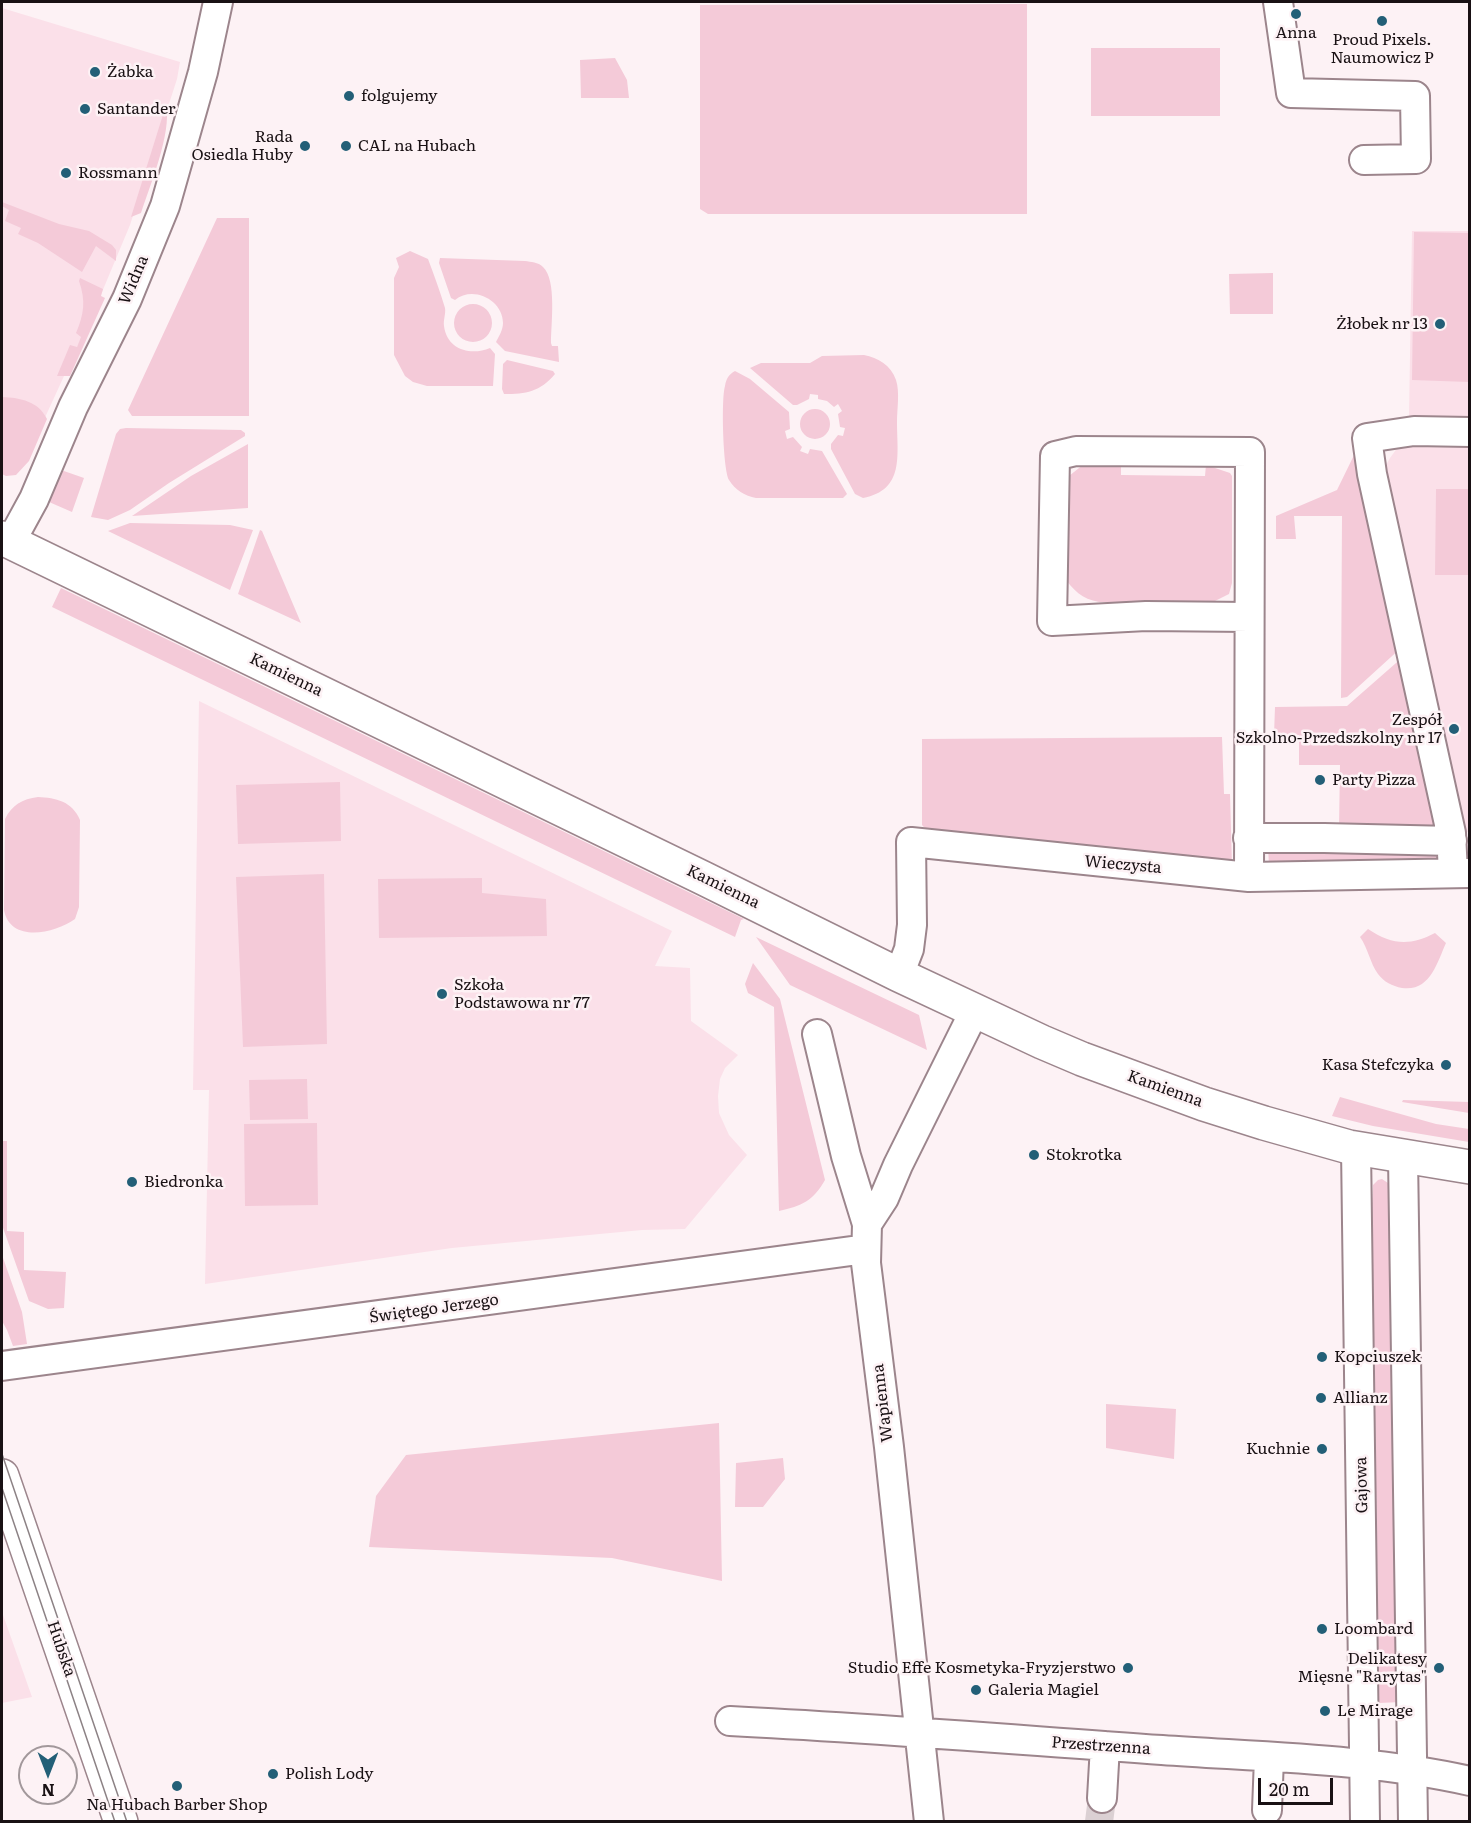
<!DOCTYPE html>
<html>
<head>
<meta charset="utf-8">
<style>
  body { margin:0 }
  #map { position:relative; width:1471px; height:1823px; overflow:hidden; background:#fdf2f5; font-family:Literata,serif }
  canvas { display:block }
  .frame { position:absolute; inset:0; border:3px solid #191114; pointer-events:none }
  .north { position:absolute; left:18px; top:1745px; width:60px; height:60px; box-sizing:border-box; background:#fdf2f5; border:2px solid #a2989b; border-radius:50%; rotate:180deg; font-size:16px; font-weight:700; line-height:24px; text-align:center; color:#191114 }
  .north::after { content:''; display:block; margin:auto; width:21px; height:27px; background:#235f77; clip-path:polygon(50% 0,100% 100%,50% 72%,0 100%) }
  .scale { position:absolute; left:1258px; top:1778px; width:75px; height:27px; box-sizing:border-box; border:3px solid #191114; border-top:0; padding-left:8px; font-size:18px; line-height:21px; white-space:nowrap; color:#191114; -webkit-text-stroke:4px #fdf2f5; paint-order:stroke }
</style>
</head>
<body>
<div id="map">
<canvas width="1471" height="1823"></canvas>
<div class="frame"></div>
<div class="north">N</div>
<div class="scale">20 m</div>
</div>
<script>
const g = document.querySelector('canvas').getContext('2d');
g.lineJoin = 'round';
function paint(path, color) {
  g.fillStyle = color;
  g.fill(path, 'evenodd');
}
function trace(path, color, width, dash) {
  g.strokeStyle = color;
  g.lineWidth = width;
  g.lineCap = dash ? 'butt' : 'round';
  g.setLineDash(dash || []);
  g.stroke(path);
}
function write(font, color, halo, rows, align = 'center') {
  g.font = font + ' Literata,serif';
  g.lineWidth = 5;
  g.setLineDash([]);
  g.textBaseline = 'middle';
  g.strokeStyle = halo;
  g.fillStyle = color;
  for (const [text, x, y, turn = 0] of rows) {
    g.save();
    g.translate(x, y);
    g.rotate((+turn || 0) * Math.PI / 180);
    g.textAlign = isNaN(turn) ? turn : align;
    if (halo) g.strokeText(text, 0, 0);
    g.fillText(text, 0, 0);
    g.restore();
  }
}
const built = new Path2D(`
  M 2,8 L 180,62 L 177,79 L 130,225 L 97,304 L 26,459 L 2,464 Z
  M 1412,231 L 1469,231 L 1469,416 L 1409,417 Z
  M 1469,439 L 1469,832 L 1460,832 L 1384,469 L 1390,458 L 1398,447 L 1408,442 Z
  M 199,701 L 672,931 L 655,966 L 690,968 L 691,1021 L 738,1055 L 725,1068 L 720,1079 L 718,1096 L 719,1113 L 729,1135 L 747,1155 L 685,1229 L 642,1230 L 452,1248 L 205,1284 L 209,1090 L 193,1090 Z
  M 2,1612 L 32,1697 L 2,1703 L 2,1611 Z`);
const green = new Path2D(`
  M 1027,4 L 1027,214 L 708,214 L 700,209 L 700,5 Z
  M 1091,48 L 1220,48 L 1220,116 L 1091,116 Z
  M 615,58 L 627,80 L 629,98 L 581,98 L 580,60 Z
  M 166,105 C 172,133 150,185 141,213 L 131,217 Z
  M 2,202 L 59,224 L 89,231 L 112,245 L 116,250 L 116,261 L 96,246 L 82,272 L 38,243 L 18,234 L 21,228 L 5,221 L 9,210 L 2,206 Z
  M 217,218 L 249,218 L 249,416 L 132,416 L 128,410 Z
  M 1414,232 L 1469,233 L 1469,382 L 1412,380 Z
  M 410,251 L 428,259 C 434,275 440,291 445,308 C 446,314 443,320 444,326 C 447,350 471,356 490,348 L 495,354 L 493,386 L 427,386 L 413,382 L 405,376 L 394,355 L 394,278 L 399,267 L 396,258 Z
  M 440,258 L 525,261 C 531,262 538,262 543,267 C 557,280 551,324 551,343 L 552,346 L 558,346 L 559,362 L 505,351 L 496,342 C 499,336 503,330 503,323 C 503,300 473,285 455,300 L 451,298 L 439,263 Z
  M 1273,273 L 1273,314 L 1230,314 L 1229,274 Z
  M 80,278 L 103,289 L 101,296 L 105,298 L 70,376 L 57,376 L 70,345 L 77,347 L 81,337 L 76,333 C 84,314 86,301 79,281 Z
  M454 323a19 19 0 1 1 38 0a19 19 0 1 1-38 0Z
  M 864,355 C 878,358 891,365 896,380 C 900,392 897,409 897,422 C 897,455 905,490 863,498 L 855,494 L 831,449 L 831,444 L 838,435 L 843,436 L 845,428 L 840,427 L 838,414 L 842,411 L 838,404 L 834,407 L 827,401 L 818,399 L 818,395 L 810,394 L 809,399 L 797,405 L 793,405 L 750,368 L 761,363 L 810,363 L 822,356 Z
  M 507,360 L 553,371 L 555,374 C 540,392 526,394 504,394 L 502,389 L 503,364 Z
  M 735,371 L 750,379 L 789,412 L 790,429 L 785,431 L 787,439 L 793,437 L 802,447 L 800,451 L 808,454 L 810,449 L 822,451 L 847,494 L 843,498 L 756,498 C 745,496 735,490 729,480 C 723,469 721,399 725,386 C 726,379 729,374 735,371 Z
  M 2,397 C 21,398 38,401 47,419 L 29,461 L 16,475 L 6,476 L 2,474 Z
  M800 424a15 15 0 1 1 30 0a15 15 0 1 1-30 0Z
  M 126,428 L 241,430 L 245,433 L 245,436 L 169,483 L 130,510 L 108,520 L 91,517 L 116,434 L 120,429 Z
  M 248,444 L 248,508 L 132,516 L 191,476 Z
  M 1357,449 L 1402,647 L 1347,697 L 1341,698 L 1342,516 L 1294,516 L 1296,539 L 1276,539 L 1276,516 L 1337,490 Z
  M 1084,464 L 1121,464 L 1121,475 L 1205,476 L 1206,465 L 1230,473 L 1232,476 L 1232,583 L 1229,594 L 1213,602 L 1099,602 C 1082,599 1073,590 1063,576 L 1069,476 Z
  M 61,470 L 84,478 L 72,512 L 49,502 Z
  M 1436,489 L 1469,489 L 1469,575 L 1435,575 Z
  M 130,523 L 230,525 L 253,530 L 230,590 L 108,531 Z
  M 260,530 L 262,531 L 301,623 L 238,594 Z
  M 61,588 L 744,919 L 741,920 L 735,937 L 52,607 Z
  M 1404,656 L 1443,832 L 1339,829 L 1340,765 L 1299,765 L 1299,735 L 1274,735 L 1275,707 L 1347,706 Z
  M 1222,737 L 1224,794 L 1230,794 L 1232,865 L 930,834 L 922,825 L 922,739 Z
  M 340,782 L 341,841 L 238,844 L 236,785 Z
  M 38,797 C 56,798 72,801 80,820 L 79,907 L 75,919 C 54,934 10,943 4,910 L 5,819 C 12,805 22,799 38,797 Z
  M 1268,845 L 1444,851 L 1444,860 L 1269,867 Z
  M 324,874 L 327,1044 L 243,1047 L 236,877 Z
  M 482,878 L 482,893 L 546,899 L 547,936 L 379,938 L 378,879 Z
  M 1368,929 C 1392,945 1410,946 1435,933 L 1446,943 C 1437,963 1430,992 1402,988 C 1392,986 1384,982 1378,974 C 1370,963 1368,948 1360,937 Z
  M 756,937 L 919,1015 L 927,1050 L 790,985 Z
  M 753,963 L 780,999 L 825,1180 C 813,1201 802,1206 779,1211 L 774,1007 L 748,993 L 745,984 Z
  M 307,1079 L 308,1119 L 250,1120 L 249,1080 Z
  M 1340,1097 L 1436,1124 L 1469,1129 L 1469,1142 L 1373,1126 L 1332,1116 Z
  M 1403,1100 L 1469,1102 L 1469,1113 L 1402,1102 Z
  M 317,1123 L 318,1205 L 245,1206 L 244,1124 Z
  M 2,1141 L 7,1141 L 7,1231 L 24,1232 L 24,1270 L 66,1272 L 64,1308 L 48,1309 L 29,1301 L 2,1225 Z
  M 1382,1179 L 1391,1185 L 1401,1702 L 1379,1703 L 1372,1204 L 1373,1185 L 1378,1180 Z
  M 2,1255 L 22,1312 L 27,1344 L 13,1346 L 7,1330 L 2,1321 Z
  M 1106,1404 L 1176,1409 L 1174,1459 L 1106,1448 Z
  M 719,1423 L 722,1581 L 612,1558 L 369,1547 L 376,1496 L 406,1455 Z
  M 783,1458 L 785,1479 L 763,1507 L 735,1507 L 736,1463 Z`);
const minorTunnel = new Path2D(`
  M 1099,1822 L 1102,1798`);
const minor = new Path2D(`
  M 1278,2 L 1291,93 L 1415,96 L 1416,159 L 1364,160
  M 10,543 L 34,499 L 73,407 L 127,299 L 165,206 L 203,72 L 218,2
  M 1248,838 L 1324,838 L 1452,841
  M 1453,873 L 1451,833 L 1372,474 L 1367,438 L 1414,431 L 1470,432
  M 1249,877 L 1250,452 L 1076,451 L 1055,456 L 1052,621 L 1146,616 L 1249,617
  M 899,975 L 909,949 L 912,925 L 911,842 L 1249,877 L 1470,873
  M 817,1034 L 846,1156 L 867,1224
  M 1356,1148 L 1365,1822
  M 1403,1157 L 1413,1822
  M 2,1366 L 866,1249
  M 730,1721 C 874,1728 1018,1740 1162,1750 C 1261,1757 1373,1759 1470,1781
  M 1102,1798 L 1105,1746
  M 1267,1810 L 1269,1758
  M 929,1822 L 889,1447 L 866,1263 L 867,1224 L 884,1198 L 898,1165 L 975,1010`);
const tertiary = new Path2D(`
  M 2,538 L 703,878 L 899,975 L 1042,1042 L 1082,1059 L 1204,1104 L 1264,1123 L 1349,1147 L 1470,1167
  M 2,1476 L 121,1822`);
const tram = new Path2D(`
  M 2,1454 L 127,1822
  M 2,1488 L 115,1822`);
const markers = [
  [1296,14,6,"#235f77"],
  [1382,21,6,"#235f77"],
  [95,72,6,"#235f77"],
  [349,96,6,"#235f77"],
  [85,109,6,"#235f77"],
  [305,146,6,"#235f77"],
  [346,146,6,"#235f77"],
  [66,173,6,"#235f77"],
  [1440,324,6,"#235f77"],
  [1454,729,6,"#235f77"],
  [1320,780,6,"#235f77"],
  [442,994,6,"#235f77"],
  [1446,1065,6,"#235f77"],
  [1034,1155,6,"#235f77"],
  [132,1182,6,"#235f77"],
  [1322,1357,6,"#235f77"],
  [1321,1398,6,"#235f77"],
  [1322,1449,6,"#235f77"],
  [1322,1629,6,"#235f77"],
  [1128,1668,6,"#235f77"],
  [1439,1668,6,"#235f77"],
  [976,1690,6,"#235f77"],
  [1325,1711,6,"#235f77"],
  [273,1774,6,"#235f77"],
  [177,1786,6,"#235f77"]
];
const poiNames = [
  ["Anna",1296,33,"center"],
  ["Proud Pixels.",1382,40,"center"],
  ["Naumowicz P",1382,58,"center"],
  ["Żabka",107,72],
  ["folgujemy",361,96],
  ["Santander",97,109],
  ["Rada",293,137,"right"],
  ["Osiedla Huby",293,155,"right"],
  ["CAL na Hubach",358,146],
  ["Rossmann",78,173],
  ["Żłobek nr 13",1428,324,"right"],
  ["Zespół",1442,720,"right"],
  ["Szkolno-Przedszkolny nr 17",1442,738,"right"],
  ["Party Pizza",1332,780],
  ["Szkoła",454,985],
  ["Podstawowa nr 77",454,1003],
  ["Kasa Stefczyka",1434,1065,"right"],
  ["Stokrotka",1046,1155],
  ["Biedronka",144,1182],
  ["Kopciuszek",1334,1357],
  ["Allianz",1333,1398],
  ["Kuchnie",1310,1449,"right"],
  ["Loombard",1334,1629],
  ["Delikatesy",1427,1659,"right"],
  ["Mięsne \"Rarytas\"",1427,1677,"right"],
  ["Studio Effe Kosmetyka-Fryzjerstwo",1116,1668,"right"],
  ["Galeria Magiel",988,1690],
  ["Le Mirage",1337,1711],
  ["Polish Lody",285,1774],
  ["Na Hubach Barber Shop",177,1805,"center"]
];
const streetNames = [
  ["Widna",134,280,-67],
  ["Kamienna",286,675,26],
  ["Wieczysta",1123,865,5],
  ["Kamienna",723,887,26],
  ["Kamienna",1165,1089,20],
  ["Świętego Jerzego",434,1309,-8],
  ["Wapienna",883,1403,-97],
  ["Gajowa",1362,1485,-91],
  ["Hubska",61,1649,71],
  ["Przestrzenna",1101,1746,4]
];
paint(built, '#fbe0e9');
paint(green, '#f4cad8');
trace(minorTunnel, '#dbd0d3', 28, [28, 14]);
trace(minor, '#9c858c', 32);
trace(tertiary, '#9c858c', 36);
trace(minor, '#fff', 28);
trace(tertiary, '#fff', 33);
trace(tram, '#8c8285', 1.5);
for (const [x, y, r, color] of markers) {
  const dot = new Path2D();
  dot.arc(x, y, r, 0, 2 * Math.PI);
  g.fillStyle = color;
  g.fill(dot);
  trace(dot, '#fdf2f5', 2);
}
write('16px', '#191114', '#fdf2f5', poiNames, 'left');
write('16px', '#191114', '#fdf2f5', streetNames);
</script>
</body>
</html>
